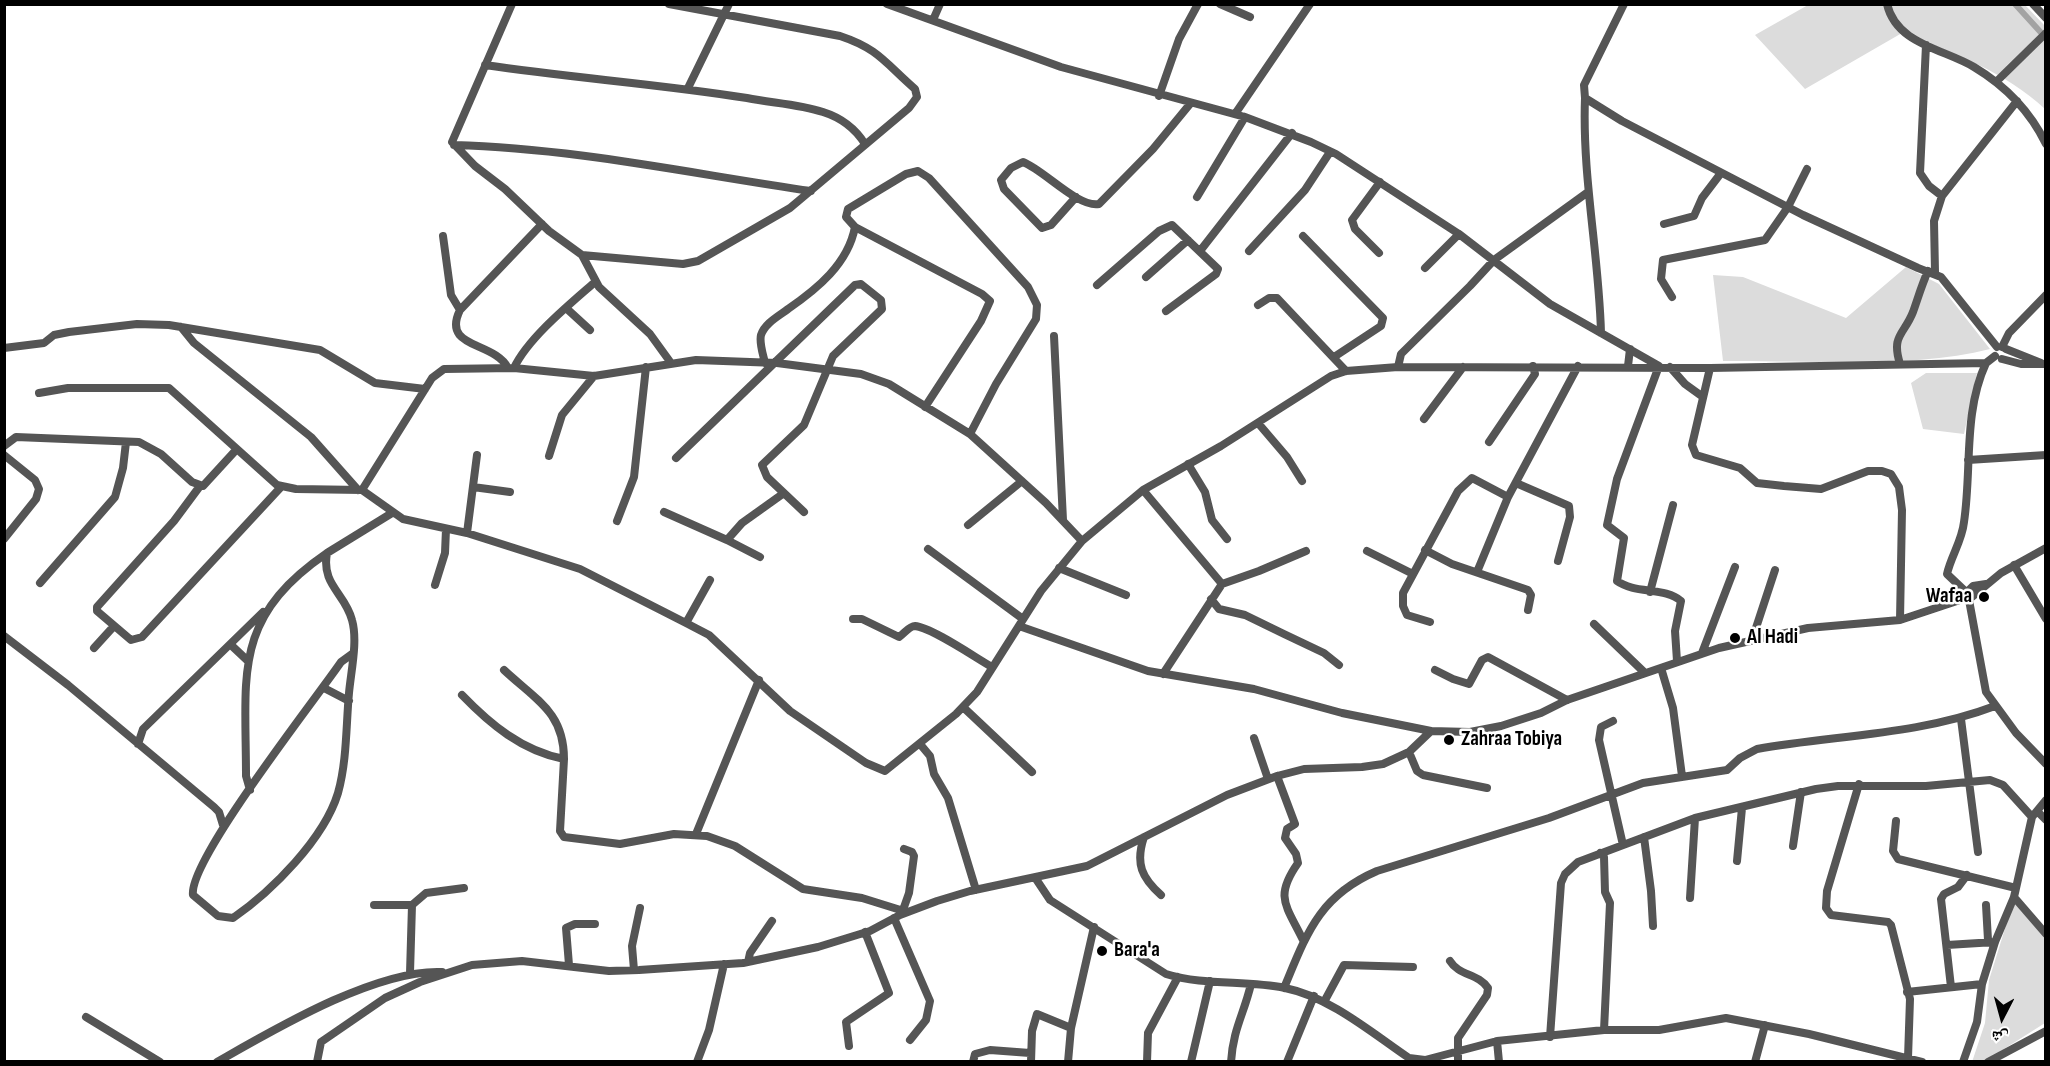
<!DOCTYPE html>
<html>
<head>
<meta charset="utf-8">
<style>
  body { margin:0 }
  #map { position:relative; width:2050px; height:1066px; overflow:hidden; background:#fff; font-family:"Sofia Sans Condensed","Noto Naskh Arabic",sans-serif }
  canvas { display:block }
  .frame { position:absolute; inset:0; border:6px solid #000; pointer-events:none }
  .north { position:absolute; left:1972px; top:988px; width:60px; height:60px; -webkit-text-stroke:4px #fff; paint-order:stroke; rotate:186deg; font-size:16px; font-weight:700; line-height:24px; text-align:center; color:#000 }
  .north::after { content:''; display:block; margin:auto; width:21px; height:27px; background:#000; clip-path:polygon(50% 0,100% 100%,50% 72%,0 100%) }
</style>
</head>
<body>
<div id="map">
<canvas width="2050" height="1066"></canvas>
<div class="frame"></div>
<div class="north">ش</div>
</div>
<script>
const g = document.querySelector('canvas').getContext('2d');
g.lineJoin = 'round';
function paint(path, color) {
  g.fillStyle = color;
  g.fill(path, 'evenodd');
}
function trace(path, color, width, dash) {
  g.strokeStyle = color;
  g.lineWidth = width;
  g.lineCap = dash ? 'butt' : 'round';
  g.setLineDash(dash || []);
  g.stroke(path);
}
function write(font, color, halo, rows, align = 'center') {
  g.font = font + ' "Sofia Sans Condensed",sans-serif';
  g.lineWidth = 5;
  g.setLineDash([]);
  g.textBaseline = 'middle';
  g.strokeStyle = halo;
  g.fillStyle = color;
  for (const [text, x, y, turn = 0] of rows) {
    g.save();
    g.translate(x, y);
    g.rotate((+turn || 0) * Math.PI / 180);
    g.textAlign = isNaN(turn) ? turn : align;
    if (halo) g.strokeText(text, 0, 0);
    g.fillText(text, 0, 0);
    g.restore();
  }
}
const green = new Path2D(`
  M 1808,5 L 2025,5 L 2045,26 L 2045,109 C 2006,72 1951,52 1902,33 L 1805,89 L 1755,35 Z
  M 1906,267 L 1939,284 L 1990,349 C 1912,369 1805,360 1723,361 L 1713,275 L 1743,277 L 1846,318 Z
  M 1926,373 L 1977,373 L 1964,434 L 1923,429 L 1911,383 Z
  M 2013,903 L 2021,905 L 2045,936 L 2045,1023 L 1985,1061 L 1972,1062 L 1985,1023 L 1989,980 Z`);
const canal = new Path2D(`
  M 2015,4 L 2045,37`);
const minor = new Path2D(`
  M 512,4 L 452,142 L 475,166 L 505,189 L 549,231 L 582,255 L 683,264 L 698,261 L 790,208 L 909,108 L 917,97 L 915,89 C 885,63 879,49 840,36 L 669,4
  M 887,4 L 1061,67 L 1245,117 L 1311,142 L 1336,154 L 1459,234 L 1550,304 L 1659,366 L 1617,479 L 1607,525 L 1624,538 L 1617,581 C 1635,594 1665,587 1681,601 L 1675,631 L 1677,661
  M 1220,4 L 1250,17
  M 1624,4 L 1584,85 L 1585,98 L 1622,121 L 1803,215 L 1918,268 L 1941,277 L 1997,347
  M 1887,4 C 1896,44 1944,49 1974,67 C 2004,85 2030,111 2046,144
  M 2033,4 L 2046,18
  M 933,20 L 940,4
  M 1926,45 L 1920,173 L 1929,186 L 1942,196
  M 485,65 C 572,78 660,84 747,98 C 772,103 799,104 823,112 C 842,118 855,128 865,144
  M 1996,82 L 2046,33
  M 688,88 L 729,4
  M 1159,96 L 1179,39 L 1198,4
  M 1585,98 C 1582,177 1599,254 1601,333
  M 1235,114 L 1310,4
  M 454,145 C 573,148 693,174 811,191
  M 1076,197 L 1051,225 L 1042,228 L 1004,189 L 1001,180 L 1011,168 L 1023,162 C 1044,170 1078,208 1099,204 L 1153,149 L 1190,104
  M 1197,197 L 1245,117
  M 1664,224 L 1694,216 L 1702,198 L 1721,173
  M 855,227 L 982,294 L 990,301 L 981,321 L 925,407
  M 443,236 L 451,295 L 460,310
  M 1303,236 L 1383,318 L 1381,326 L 1334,357
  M 1200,251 L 1292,133
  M 1249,251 L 1305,190 L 1330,152
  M 1379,253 L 1355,229 L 1352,220 L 1380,182
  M 582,255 L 599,287 L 650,334 L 671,363
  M 1425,268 L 1459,234
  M 1935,272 L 1934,221 L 1942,196 L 2017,101
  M 1146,277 L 1188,240
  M 1097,285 L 1159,231 L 1172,225 L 1218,269 L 1216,274 L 1166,311
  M 1672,297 L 1661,279 L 1663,260 L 1765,240 L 1788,207 L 1807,169
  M 1258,305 L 1269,298 L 1277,298 L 1346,371
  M 566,308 L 590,330
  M 181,327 L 194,343 L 311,437 L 358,490
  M 1054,336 L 1063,520
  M 2002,347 L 2009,333 L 2046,295
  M 4,348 L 44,343 L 54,335 L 69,332 L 137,324 L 169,325 L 320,350 L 375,383 L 425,389
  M 2006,349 L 2041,363
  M 2002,359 L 2021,364 L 2045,364
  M 765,363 C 763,354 759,343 761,335 C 765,323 779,316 788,309 C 817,289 848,264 855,227 L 846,217 L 848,209 L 906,174 L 918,171 L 929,178 L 1028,287 L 1037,305 L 1036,319 L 996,384 L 970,434
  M 1900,364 C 1891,335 1904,335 1913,312 C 1918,298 1922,284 1928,271
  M 1628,366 L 1630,349
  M 1398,367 L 1401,354 L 1470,286 L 1494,260 L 1588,192
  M 1670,367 L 1685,384 L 1703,397
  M 508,368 C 494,341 441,349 460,310 L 542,224
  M 514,368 C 528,338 571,303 595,282
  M 1710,368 L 1692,445 L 1696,455 L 1740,468 L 1757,483 L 1784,486 L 1821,489 L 1868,471 L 1882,471 L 1891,474 L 1899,487 L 1902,510 L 1900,620
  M 39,393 L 68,388 L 169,388 L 277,485 L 296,489 L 362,490 L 403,519 L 467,533 L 580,569 L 686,623 L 709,635 L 790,711 L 866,763 L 885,771 L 956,714 L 977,692 L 1041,591 L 1082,541 L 1143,490 L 1221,446 L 1331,376 L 1346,371 L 1398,367 L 1710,368 L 1986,363 L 1995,356
  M 1424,419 L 1463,367
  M 1258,423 L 1287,457 L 1302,481
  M 1489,442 L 1535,374 L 1533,366
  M 4,446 L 16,437 L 139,442 L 161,454 L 192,482 L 203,486 L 236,450
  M 4,455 L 35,480 L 39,489 L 36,499 L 4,539
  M 549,456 L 562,415 L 594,376
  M 676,458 L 855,285 L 861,284 L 881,300 L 882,309 L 833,356 L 804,425 L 762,465 L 767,477 L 804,512
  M 1968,460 L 2046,455
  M 1188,464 L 1205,492 L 1212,520 L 1227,539
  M 1516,483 L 1569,506 L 1570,517 L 1558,561
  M 200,486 L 174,521 L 97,607 L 97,611 L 131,640 L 142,637 L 281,487
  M 473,487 L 510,492
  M 362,490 L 432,378 L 444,369 L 514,368 L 594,376 L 696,360 L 777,363 L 861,374 L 889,384 L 970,434 L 1046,503 L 1082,541
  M 1143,490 L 1222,584
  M 664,512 L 727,540 L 742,523 L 784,493
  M 617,521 L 634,477 L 646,367
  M 968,525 L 1022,481
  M 467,533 L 477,455
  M 727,540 L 760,557
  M 928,549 L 1023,619
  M 1425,550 L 1452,564 L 1528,590 L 1531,595 L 1528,610
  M 1367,551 L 1411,573
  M 2014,565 L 2046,619
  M 1059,568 L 1126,595
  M 1477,572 L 1508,497 L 1578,366
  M 40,583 L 115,497 L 123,468 L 126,442
  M 435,585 L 445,553 L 446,529
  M 1968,591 L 1973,586 L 1986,584
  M 1650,592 L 1673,505
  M 1966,592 L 1947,574 C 1951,556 1962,541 1964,522 C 1972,469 1963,413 1986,363
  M 1972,597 L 2001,573 L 2046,548
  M 1211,599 L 1219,609 L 1245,615 L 1284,634 L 1324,653 L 1339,665
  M 1969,600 L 1986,692 L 2016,733 L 2046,764
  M 853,619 L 862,619 L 899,637 C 904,634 909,626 915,626 C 931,627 976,658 992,667
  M 1430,622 L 1407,615 L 1403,606 L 1403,593 L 1458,491 L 1472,478 L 1508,497
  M 686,623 L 710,580
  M 1594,624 L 1645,673
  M 1019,626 L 1148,671 L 1254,689 L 1342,713 L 1431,731
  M 4,636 L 68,685 L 214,807 L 219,812 L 223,825
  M 1752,640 L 1775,570
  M 231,645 L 248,661
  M 94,648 L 114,626
  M 1702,653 L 1735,567
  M 352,654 L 341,662 C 315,700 188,861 193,895 L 218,916 L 233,918 C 272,891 324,839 338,793 C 347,761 346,725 349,693 C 351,671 358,641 352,620 C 345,593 321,585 327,553 L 392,513
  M 1661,668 L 1673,708 L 1682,776
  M 504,670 C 536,700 564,712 564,759
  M 1435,670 L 1453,679 L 1469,684 L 1482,660 L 1488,657 L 1567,700
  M 1163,674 L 1222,584 L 1259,571 L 1306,551
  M 324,688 L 349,701
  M 462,695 C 490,724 522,751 564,759 L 560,831 L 564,837 L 620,844 L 674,834 L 707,836 L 735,846 L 803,889 L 862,898 L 907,912
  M 963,707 L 1032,772
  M 1961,719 L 1978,852
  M 1613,721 L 1601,727 L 1599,740 L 1623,845
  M 1254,738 L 1268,779
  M 138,744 L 143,729 L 263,612
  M 920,744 L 930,756 L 934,774 L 948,798 L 976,890
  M 1409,752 L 1417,771 L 1423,775 L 1487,788
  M 1277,776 L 1295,824 L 1287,829 L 1285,838 L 1296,854 L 1298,863 C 1274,897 1286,905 1303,940
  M 1859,784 L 1827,891 L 1826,908 L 1831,915 L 1888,922 L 1891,925 L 1910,999 L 1908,1058
  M 250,790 L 246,776 C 246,674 232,618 327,553
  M 2038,812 L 2046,820
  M 1896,821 L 1893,851 L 1898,859 L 2016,888
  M 696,834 L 759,680
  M 1144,837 C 1135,864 1142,878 1161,895
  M 1644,837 L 1651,891 L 1653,926
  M 1793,846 L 1801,792
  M 1600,853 L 1604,857 L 1605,892 L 1610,903 L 1604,1030
  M 1737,861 L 1742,808
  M 1036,879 L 1050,900 L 1166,974 C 1204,986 1246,980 1285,988 C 1330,997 1372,1033 1409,1058 L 1425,1060 L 1497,1041 L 1604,1030 L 1659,1030 L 1726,1018 L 1809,1034 L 1922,1062
  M 2014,897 L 2046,934
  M 1690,898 L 1695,818
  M 374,905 L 412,905 L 410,973
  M 412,905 L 426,893 L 464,888
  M 1986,905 L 1988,940
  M 903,910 L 909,893 L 914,856 L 912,852 L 904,849
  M 894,918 L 930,1001 L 926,1020 L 910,1040
  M 1947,945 L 1995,942
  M 1450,961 C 1459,976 1478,973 1488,988 L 1487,995 L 1458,1038 L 1458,1062
  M 748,962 L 750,953 L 772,921
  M 569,965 L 566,928 L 575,924 L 595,924
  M 634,970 L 632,946 L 640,908
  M 1951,987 L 1941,899 L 1944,894 L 1958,887 L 1967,875
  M 1284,988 C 1307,933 1319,896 1377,871 L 1549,818 L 1643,783 L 1727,770 L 1740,758 L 1757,749 C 1837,735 1919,735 1995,706
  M 1907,992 L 1982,984
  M 1324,1002 L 1344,965 L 1413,967
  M 86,1017 L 160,1062
  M 1550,1037 L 1561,883 L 1565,874 L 1578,862 L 1695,818 L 1816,789 L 1838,786 L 1926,786 L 1990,780 L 2003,785 L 2032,817
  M 1497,1041 L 1499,1062
  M 849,1046 L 846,1022 L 889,993 L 865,932
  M 217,1062 C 275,1029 376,969 442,972
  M 317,1062 L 321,1042 L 385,998 L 420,982 L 472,965 L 522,961 L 609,971 L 639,970 L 743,963 L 818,947 L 870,931 L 900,915 L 937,901 L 970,891 L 1087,866 L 1227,795 L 1277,776 L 1304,769 L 1362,767 L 1383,764 L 1409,752 L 1431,731 L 1470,732 L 1501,726 L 1541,713 L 1567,700 L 1719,648 L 1808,628 L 1900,620 L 1963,599
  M 697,1062 L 709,1030 L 724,964
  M 973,1062 L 975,1054 L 990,1050 L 1030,1053
  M 1031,1062 L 1032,1031 L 1037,1014 L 1071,1028
  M 1068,1062 L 1071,1028 L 1094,927
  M 1147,1062 L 1148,1033 L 1178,977
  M 1191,1062 L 1210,981
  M 1231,1062 C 1233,1029 1244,1014 1251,984
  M 1287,1062 L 1314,996
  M 1755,1062 L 1765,1025
  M 1963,1062 L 1977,1022 L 1982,984 L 1995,942 L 2014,897 L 2032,817 L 2046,800
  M 1988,1062 L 2046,1031`);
const markers = [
  [1984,597,6,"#000"],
  [1735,638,6,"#000"],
  [1449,740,6,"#000"],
  [1102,951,6,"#000"]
];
const poiNames = [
  ["Wafaa",1972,597,"right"],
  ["Al Hadi",1747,638],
  ["Zahraa Tobiya",1461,740],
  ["Bara'a",1114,951]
];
paint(green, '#dcdcdc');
trace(canal, '#a3a3a3', 6);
trace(minor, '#555', 8);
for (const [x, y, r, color] of markers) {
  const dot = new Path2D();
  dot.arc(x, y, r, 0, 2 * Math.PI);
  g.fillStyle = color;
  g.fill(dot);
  trace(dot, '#fff', 2);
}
write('bold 21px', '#000', '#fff', poiNames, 'left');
</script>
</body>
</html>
